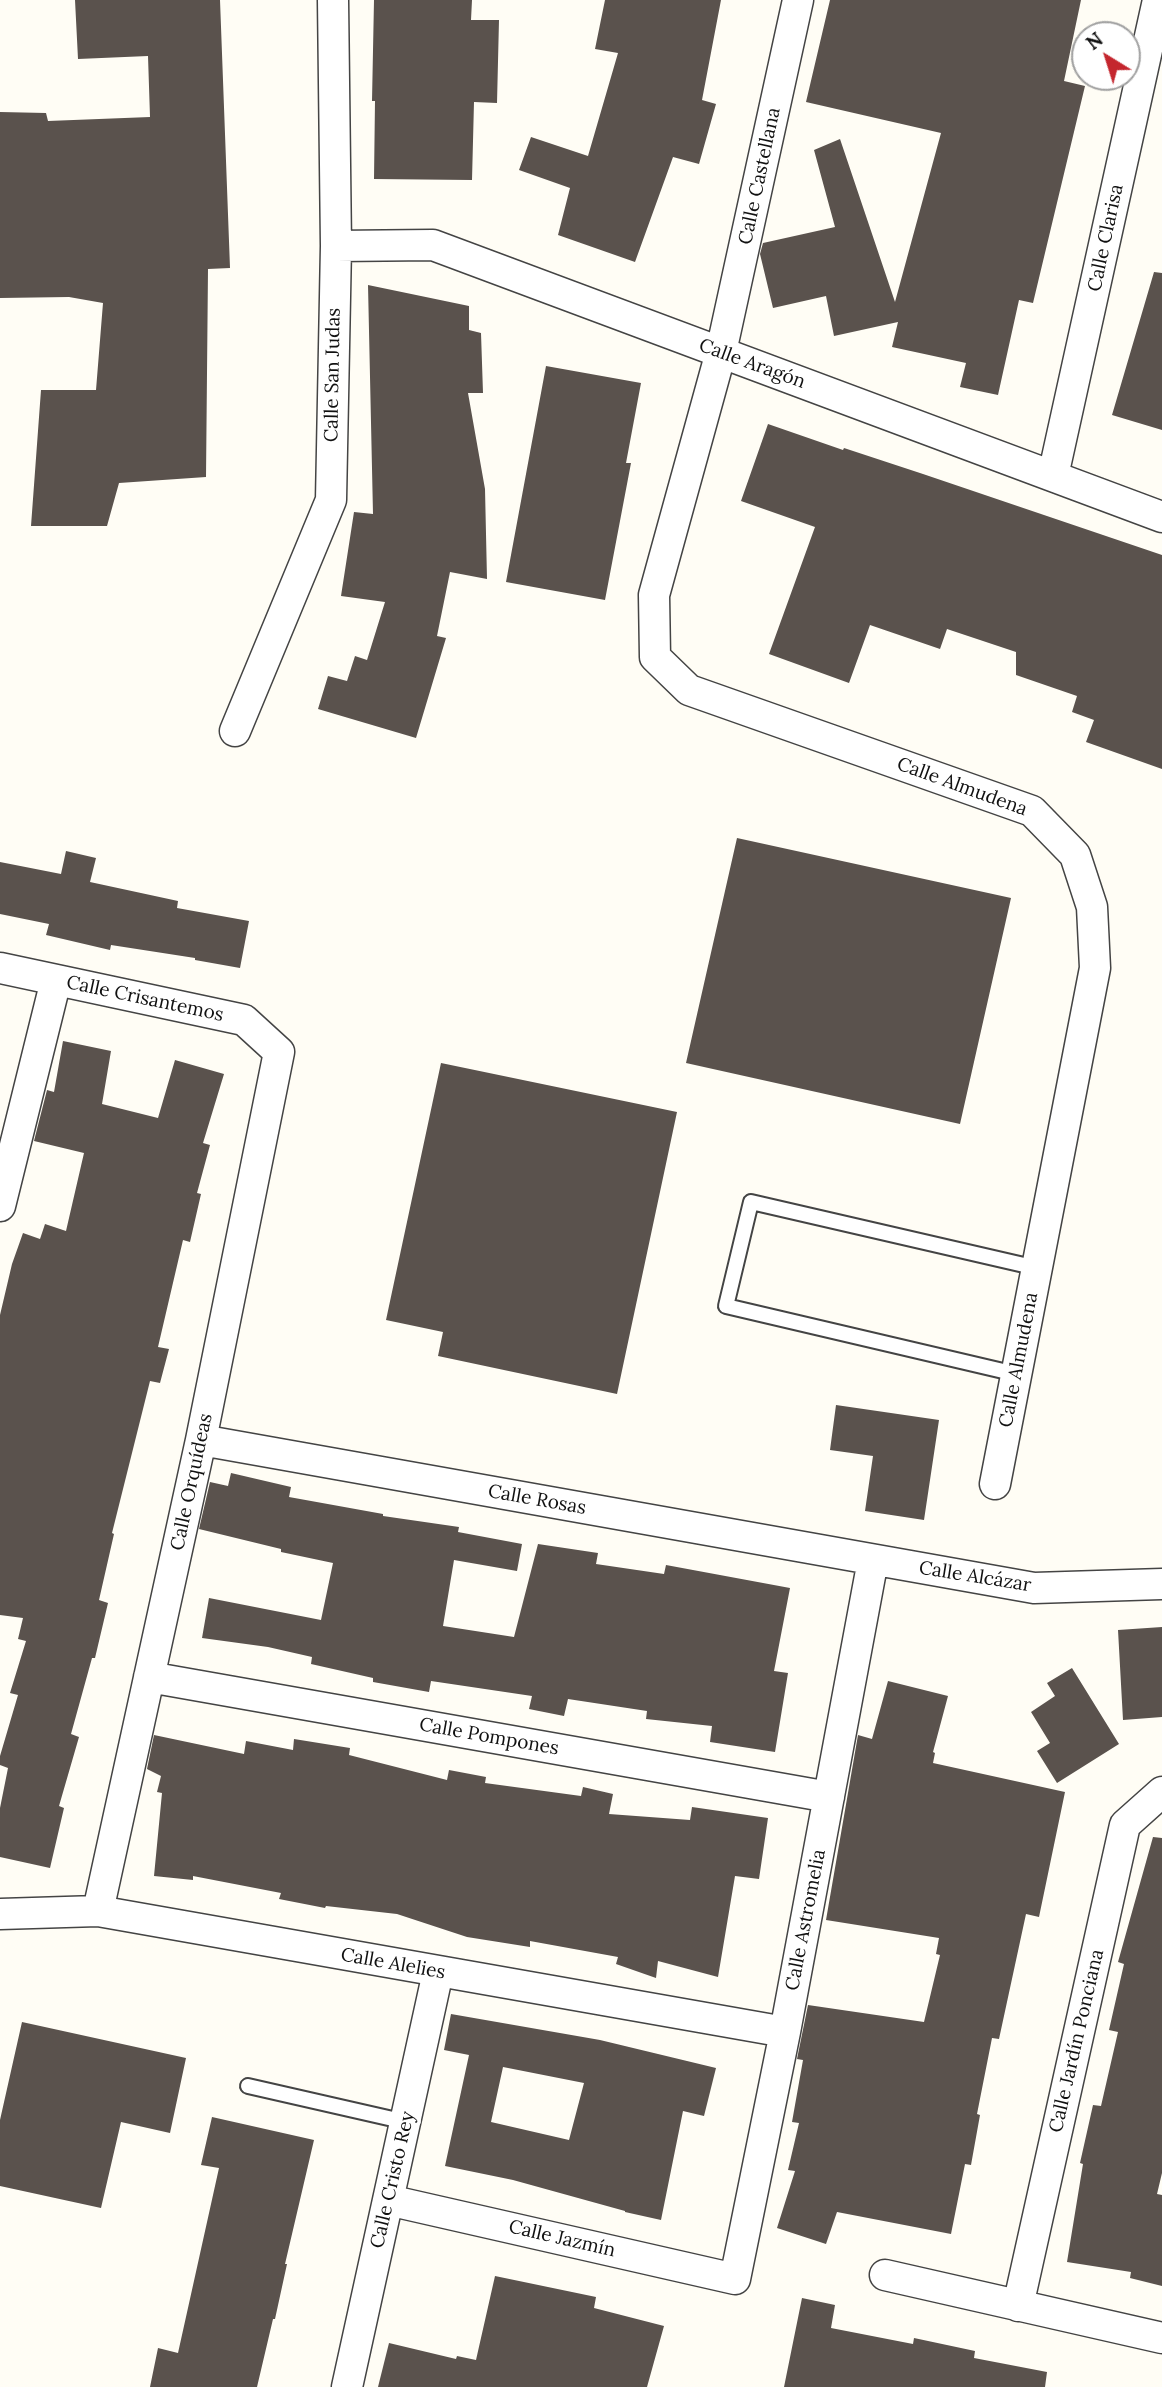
<!DOCTYPE html>
<html>
<head>
<meta charset="utf-8">
<style>
  body { margin:0 }
  #map { position:relative; width:1162px; height:2387px; overflow:hidden; background:#fffdf5; font-family:Lora,serif }
  canvas { display:block }
  .north { position:absolute; left:1071px; top:21px; width:70px; height:70px; box-sizing:border-box; background:#fff; border:2px solid #a0a0a0; border-radius:50%; rotate:322deg; font-size:19px; font-weight:700; line-height:28px; text-align:center; color:#111 }
  .north::after { content:''; display:block; margin:auto; width:24px; height:32px; background:#c4262e; clip-path:polygon(50% 0,100% 100%,50% 72%,0 100%) }
</style>
</head>
<body>
<div id="map">
<canvas width="1162" height="2387"></canvas>
<div class="north">N</div>
</div>
<script>
const g = document.querySelector('canvas').getContext('2d');
g.lineJoin = 'round';
function paint(path, color) {
  g.fillStyle = color;
  g.fill(path, 'evenodd');
}
function trace(path, color, width, dash) {
  g.strokeStyle = color;
  g.lineWidth = width;
  g.lineCap = dash ? 'butt' : 'round';
  g.setLineDash(dash || []);
  g.stroke(path);
}
function write(font, color, halo, rows, align = 'center') {
  g.font = font + ' Lora,serif';
  g.lineWidth = 7;
  g.setLineDash([]);
  g.textBaseline = 'middle';
  g.strokeStyle = halo;
  g.fillStyle = color;
  for (const [text, x, y, turn = 0] of rows) {
    g.save();
    g.translate(x, y);
    g.rotate((+turn || 0) * Math.PI / 180);
    g.textAlign = isNaN(turn) ? turn : align;
    if (halo) g.strokeText(text, 0, 0);
    g.fillText(text, 0, 0);
    g.restore();
  }
}
const building = new Path2D(`
  M 75,0 L 220,0 L 230,268 L 208,269 L 206,477 L 119,483 L 107,526 L 31,526 L 41,390 L 96,390 L 103,303 L 69,297 L 0,298 L 0,112 L 46,113 L 48,121 L 150,117 L 148,56 L 78,59 Z
  M 374,0 L 472,0 L 471,20 L 499,20 L 497,103 L 474,102 L 472,180 L 374,179 L 375,101 L 372,101 Z
  M 605,0 L 721,0 L 702,100 L 716,104 L 699,164 L 673,157 L 635,262 L 558,235 L 570,188 L 519,170 L 531,137 L 588,156 L 618,53 L 595,49 Z
  M 830,0 L 1081,0 L 1064,81 L 1085,86 L 1033,303 L 1019,300 L 998,395 L 960,387 L 966,363 L 892,347 L 898,322 L 834,336 L 826,296 L 773,308 L 760,254 L 763,243 L 835,227 L 814,150 L 840,139 L 895,302 L 941,133 L 806,102 Z
  M 1154,272 L 1162,273 L 1162,430 L 1112,415 Z
  M 368,285 L 469,306 L 469,330 L 481,333 L 483,393 L 468,393 L 485,489 L 487,579 L 450,572 L 437,636 L 446,638 L 416,738 L 318,709 L 328,676 L 347,681 L 355,656 L 367,660 L 385,602 L 341,596 L 354,512 L 373,514 Z
  M 546,366 L 641,383 L 626,463 L 631,463 L 605,600 L 506,582 Z
  M 768,424 L 843,450 L 844,448 L 923,474 L 1162,555 L 1162,769 L 1086,742 L 1094,720 L 1072,712 L 1077,696 L 1016,675 L 1016,652 L 947,629 L 940,649 L 870,625 L 849,683 L 769,654 L 815,527 L 741,501 Z
  M 737,838 L 1011,898 L 960,1124 L 686,1063 Z
  M 66,851 L 96,858 L 90,882 L 178,901 L 177,908 L 249,921 L 240,968 L 195,960 L 195,958 L 111,945 L 110,950 L 46,935 L 49,924 L 0,914 L 0,862 L 61,874 Z
  M 63,1041 L 111,1051 L 102,1104 L 158,1118 L 175,1060 L 224,1074 L 203,1143 L 210,1145 L 197,1193 L 201,1194 L 190,1242 L 183,1240 L 158,1347 L 169,1349 L 160,1383 L 150,1381 L 112,1533 L 114,1534 L 99,1600 L 108,1603 L 95,1658 L 92,1658 L 71,1734 L 79,1737 L 59,1806 L 64,1808 L 50,1868 L 0,1857 L 0,1808 L 8,1768 L 0,1765 L 0,1756 L 18,1695 L 10,1693 L 26,1641 L 18,1639 L 23,1618 L 0,1615 L 0,1315 L 12,1264 L 23,1233 L 40,1239 L 45,1224 L 66,1231 L 84,1153 L 34,1141 L 47,1090 L 54,1092 Z
  M 441,1063 L 677,1112 L 617,1394 L 438,1356 L 443,1332 L 386,1320 Z
  M 836,1405 L 939,1420 L 924,1520 L 865,1511 L 873,1456 L 830,1450 Z
  M 231,1473 L 291,1487 L 289,1497 L 383,1514 L 383,1516 L 459,1527 L 458,1532 L 522,1544 L 517,1571 L 454,1560 L 443,1626 L 514,1637 L 538,1544 L 598,1553 L 596,1564 L 664,1574 L 666,1565 L 790,1588 L 774,1671 L 788,1673 L 775,1752 L 710,1742 L 712,1726 L 646,1719 L 647,1711 L 568,1699 L 564,1716 L 529,1709 L 532,1696 L 431,1681 L 429,1692 L 373,1682 L 373,1678 L 311,1664 L 312,1657 L 268,1647 L 202,1638 L 209,1598 L 321,1620 L 333,1563 L 281,1552 L 281,1549 L 199,1529 L 210,1482 L 228,1486 Z
  M 1162,1627 L 1162,1717 L 1123,1720 L 1118,1630 Z
  M 1072,1668 L 1119,1744 L 1057,1783 L 1037,1751 L 1050,1743 L 1031,1712 L 1055,1696 L 1047,1683 Z
  M 888,1681 L 948,1696 L 933,1752 L 935,1753 L 933,1763 L 1065,1792 L 1039,1917 L 1026,1914 L 999,2039 L 992,2038 L 977,2114 L 980,2115 L 971,2165 L 965,2164 L 951,2234 L 837,2212 L 826,2244 L 777,2228 L 795,2171 L 788,2170 L 799,2123 L 792,2122 L 803,2060 L 797,2059 L 808,2005 L 924,2022 L 940,1955 L 936,1954 L 939,1938 L 826,1920 L 858,1735 L 872,1739 Z
  M 154,1735 L 244,1754 L 246,1741 L 293,1750 L 294,1739 L 350,1748 L 349,1755 L 447,1780 L 449,1770 L 486,1777 L 485,1783 L 581,1796 L 583,1787 L 613,1794 L 609,1814 L 690,1820 L 692,1807 L 768,1818 L 759,1879 L 735,1876 L 718,1977 L 658,1961 L 656,1978 L 616,1964 L 618,1957 L 530,1941 L 530,1947 L 467,1937 L 397,1914 L 326,1906 L 325,1908 L 279,1899 L 281,1893 L 193,1876 L 193,1880 L 154,1876 L 162,1793 L 157,1792 L 161,1776 L 147,1769 Z
  M 1153,1837 L 1162,1838 L 1162,2173 L 1157,2194 L 1162,2195 L 1162,2286 L 1130,2278 L 1131,2272 L 1067,2262 L 1083,2164 L 1080,2163 L 1093,2105 L 1101,2106 L 1118,2032 L 1109,2030 L 1124,1964 L 1118,1962 Z
  M 451,2014 L 600,2040 L 716,2068 L 704,2116 L 683,2111 L 661,2220 L 625,2212 L 625,2211 L 513,2180 L 445,2166 L 469,2055 L 444,2050 ZM 503,2067 L 584,2083 L 569,2140 L 491,2122 Z
  M 22,2022 L 186,2058 L 170,2133 L 121,2122 L 101,2208 L 0,2186 L 0,2120 Z
  M 212,2117 L 314,2140 L 285,2264 L 287,2264 L 275,2319 L 273,2319 L 257,2387 L 150,2387 L 158,2348 L 178,2353 L 219,2168 L 201,2165 Z
  M 495,2276 L 596,2297 L 594,2308 L 664,2326 L 647,2387 L 378,2387 L 389,2343 L 456,2359 L 457,2356 L 476,2360 Z
  M 802,2298 L 835,2305 L 831,2328 L 913,2344 L 914,2338 L 975,2351 L 974,2358 L 1047,2372 L 1045,2387 L 784,2387 Z`);
const lane = new Path2D(`
  M 1016,1374 L 726,1306 L 751,1202 L 1037,1268
  M 248,2086 L 406,2122`);
const street = new Path2D(`
  M 798,0 L 721,352 L 654,595 L 655,657 L 689,690 L 1032,811 L 1075,855 L 1092,907 L 1095,968 L 995,1484
  M 336,246 L 433,245 L 1162,517
  M 1053,476 L 1158,0
  M 235,731 L 331,500 L 336,246 L 333,0
  M 0,968 L 244,1020 L 279,1052 L 201,1440 L 98,1911
  M 0,1206 L 56,980
  M 201,1440 L 1034,1588 L 1162,1584
  M 149,1677 L 829,1797
  M 0,1914 L 98,1911 L 785,2032
  M 388,2200 L 735,2279 L 785,2032 L 873,1560
  M 885,2275 L 1162,2338
  M 1018,2306 L 1125,1825 L 1162,1792
  M 347,2387 L 438,1972`);
const streetNames = [
  ["Calle Castellana",760,176,-78],
  ["Calle Clarisa",1106,238,-78],
  ["Calle Aragón",752,364,20],
  ["Calle San Judas",333,375,-89],
  ["Calle Almudena",962,787,20],
  ["Calle Crisantemos",145,999,12],
  ["Calle Almudena",1019,1360,-79],
  ["Calle Orquídeas",192,1482,-78],
  ["Calle Rosas",537,1500,10],
  ["Calle Alcázar",975,1577,9],
  ["Calle Pompones",489,1737,10],
  ["Calle Astromelia",806,1920,-79],
  ["Calle Alelies",393,1964,10],
  ["Calle Jardín Ponciana",1077,2041,-77],
  ["Calle Cristo Rey",393,2180,-77],
  ["Calle Jazmín",562,2239,13]
];
paint(building, '#5a524d');
trace(lane, '#444', 18);
trace(street, '#444', 33);
trace(lane, '#fff', 14);
trace(street, '#fff', 30);
write('19px', '#111', '#fff', streetNames);
</script>
</body>
</html>
